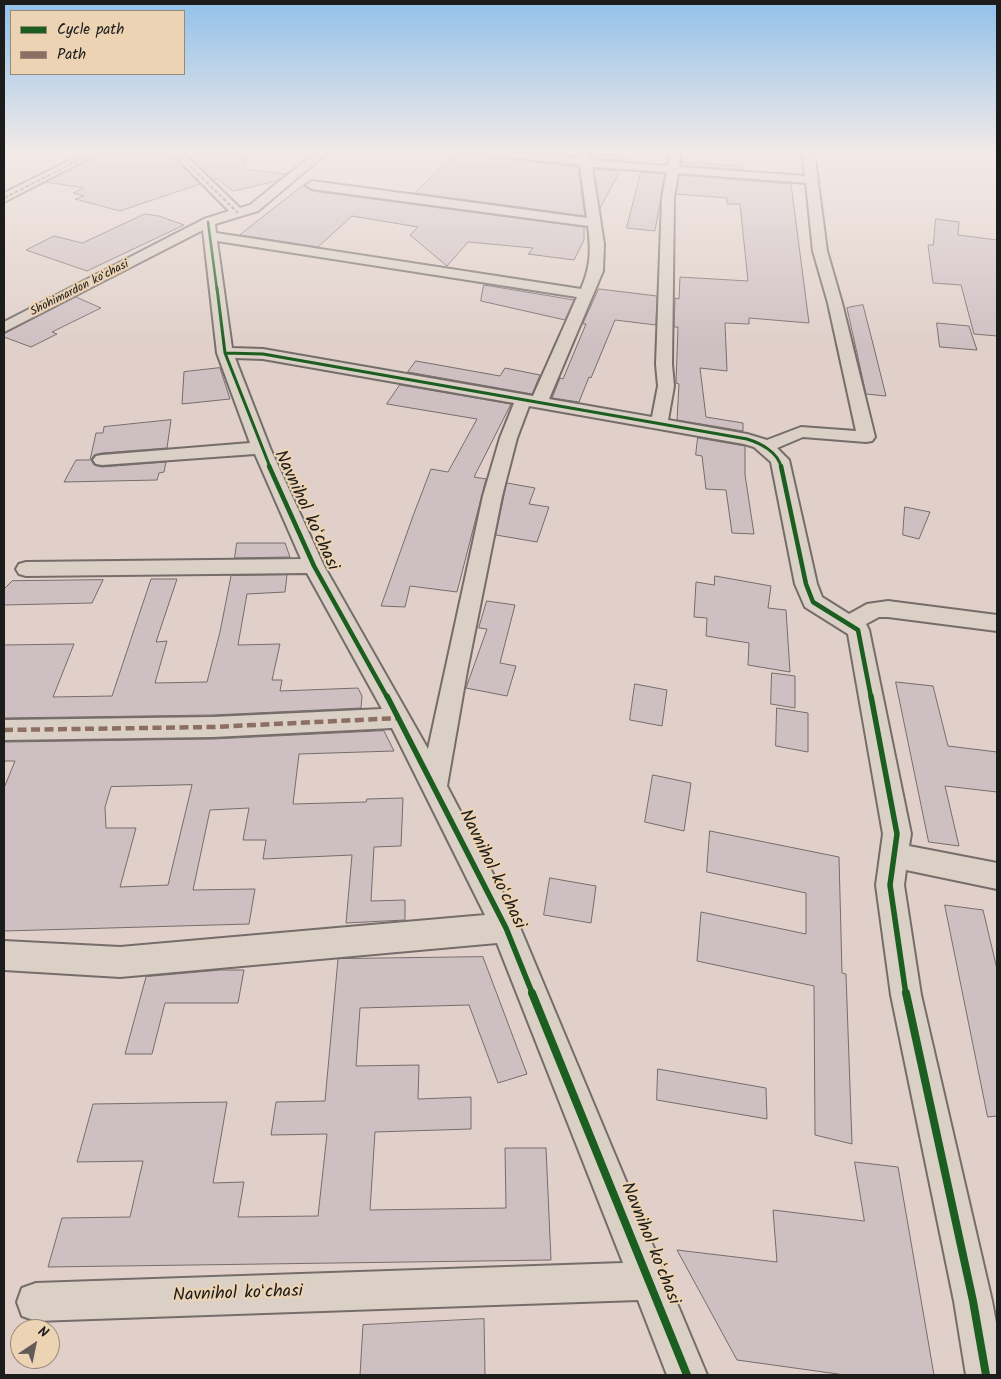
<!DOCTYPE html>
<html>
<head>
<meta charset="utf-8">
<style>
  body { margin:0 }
  #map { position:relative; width:1001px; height:1379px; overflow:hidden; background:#e1d0ca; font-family:Kalam,sans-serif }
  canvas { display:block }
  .frame { position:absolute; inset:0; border:5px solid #1c1c1c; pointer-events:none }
  .legend { position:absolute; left:10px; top:10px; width:175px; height:65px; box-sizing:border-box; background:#ebd3b3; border:1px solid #988a77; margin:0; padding:6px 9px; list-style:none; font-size:15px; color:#1c1c1c }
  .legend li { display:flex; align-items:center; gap:10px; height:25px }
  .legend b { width:25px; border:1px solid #988a77 }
  .north { position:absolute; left:10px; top:1319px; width:50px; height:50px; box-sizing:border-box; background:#ebd3b3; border:1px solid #988a77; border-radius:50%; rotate:34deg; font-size:14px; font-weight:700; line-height:20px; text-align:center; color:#1c1c1c }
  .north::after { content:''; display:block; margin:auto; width:18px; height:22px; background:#615b59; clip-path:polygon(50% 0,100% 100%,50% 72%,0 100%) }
</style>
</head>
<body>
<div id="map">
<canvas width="1001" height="1379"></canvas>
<div class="frame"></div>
<ul class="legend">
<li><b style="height:6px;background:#1b5e20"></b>Cycle path</li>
<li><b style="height:6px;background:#8d6e63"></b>Path</li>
</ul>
<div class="north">N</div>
</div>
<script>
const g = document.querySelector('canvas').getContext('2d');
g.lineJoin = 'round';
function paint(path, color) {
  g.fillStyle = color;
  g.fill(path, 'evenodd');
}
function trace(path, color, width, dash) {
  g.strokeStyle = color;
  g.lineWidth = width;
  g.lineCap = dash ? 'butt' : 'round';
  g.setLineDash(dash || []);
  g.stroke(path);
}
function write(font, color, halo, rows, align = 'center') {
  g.font = font + ' Kalam,sans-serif';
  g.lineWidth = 4.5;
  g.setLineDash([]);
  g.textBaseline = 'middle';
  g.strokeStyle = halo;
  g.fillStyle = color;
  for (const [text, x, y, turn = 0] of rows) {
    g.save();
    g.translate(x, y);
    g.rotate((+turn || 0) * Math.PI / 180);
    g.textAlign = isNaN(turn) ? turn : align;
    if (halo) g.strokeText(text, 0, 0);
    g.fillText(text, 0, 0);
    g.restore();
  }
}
const building = new Path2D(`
  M 103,152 L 169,152 L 200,184 L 120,211 L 75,199 L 84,196 L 73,193 L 84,188 L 46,182 Z
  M 184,152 L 246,152 L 244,169 L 285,174 L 277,181 L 233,191 L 217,179 L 214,180 Z
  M 458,152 L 578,167 L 585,216 L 415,193 Z
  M 591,153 L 627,156 L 625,161 L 592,158 Z
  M 682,162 L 741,166 L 741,170 L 681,165 Z
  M 594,169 L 620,171 L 600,208 Z
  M 641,172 L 665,174 L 655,231 L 627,228 Z
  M 680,175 L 791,184 L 809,323 L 749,318 L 749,324 L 725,323 L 727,371 L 700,368 L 706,417 L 743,423 L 743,431 L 677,420 L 679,384 L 676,383 L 678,327 L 674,327 L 675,298 L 679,299 L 680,277 L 748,281 L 740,204 L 727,204 L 727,198 L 676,194 Z
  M 305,184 L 305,187 L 312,191 L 584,227 L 584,240 L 574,260 L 528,254 L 533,248 L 468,242 L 447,266 L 410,235 L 418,227 L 352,216 L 318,247 L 240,235 Z
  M 145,214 L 159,216 L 184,225 L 87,271 L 26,250 L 54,236 L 82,243 Z
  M 936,219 L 959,222 L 958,235 L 997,240 L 997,336 L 974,334 L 961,285 L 933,283 L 928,245 L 933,245 Z
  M 484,285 L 574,300 L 565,320 L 481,301 Z
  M 599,289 L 657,296 L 656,325 L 615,320 L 591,378 L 589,377 L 579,402 L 552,398 L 560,378 L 563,379 L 586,324 L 583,324 Z
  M 76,297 L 101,308 L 52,332 L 57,334 L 31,347 L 4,337 L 4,334 Z
  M 863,305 L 872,340 L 886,396 L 866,394 L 847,308 Z
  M 937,323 L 969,326 L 977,350 L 940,347 Z
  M 416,361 L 500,376 L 505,368 L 540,375 L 532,394 L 408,372 Z
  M 220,368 L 230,399 L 182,404 L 184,372 Z
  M 400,385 L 511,404 L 474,477 L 486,479 L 457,592 L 410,586 L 405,607 L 381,606 L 413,516 L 431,469 L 448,472 L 477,419 L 387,404 Z
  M 171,420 L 167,448 L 102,453 L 94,455 L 91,460 L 94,465 L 102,467 L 166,462 L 164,472 L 159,473 L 157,480 L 64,482 L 76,460 L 90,460 L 96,433 L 103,433 L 104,427 Z
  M 698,438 L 745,446 L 745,475 L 754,534 L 732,533 L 726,490 L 706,489 L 702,456 L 696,455 Z
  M 507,483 L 535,488 L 529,504 L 549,507 L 537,542 L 496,535 Z
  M 905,507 L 930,512 L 919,539 L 903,535 Z
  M 237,543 L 285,543 L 290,557 L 235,558 Z
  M 287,575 L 285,592 L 247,594 L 238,645 L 280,644 L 272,680 L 282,680 L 280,691 L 358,688 L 362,696 L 361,708 L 213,715 L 4,718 L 4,645 L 74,644 L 53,697 L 112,696 L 151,579 L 177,579 L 156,642 L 167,641 L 155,683 L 207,682 L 220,632 L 231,576 Z
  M 715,576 L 771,586 L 768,608 L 786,610 L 790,672 L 748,665 L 749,643 L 706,636 L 707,618 L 694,617 L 696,582 L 714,585 Z
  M 103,580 L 92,603 L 4,605 L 4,589 L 12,581 Z
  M 487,601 L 515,605 L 500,663 L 516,666 L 507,696 L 466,688 L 487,629 L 479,628 Z
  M 772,673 L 795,676 L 795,708 L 771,704 Z
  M 896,682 L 933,686 L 948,746 L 997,752 L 997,792 L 945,786 L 959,846 L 929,842 Z
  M 635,684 L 667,690 L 662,726 L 630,720 Z
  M 777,708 L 808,713 L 808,752 L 776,746 Z
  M 384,731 L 394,751 L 299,754 L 293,804 L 366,802 L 367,799 L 403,798 L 401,846 L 374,847 L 371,901 L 405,900 L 405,920 L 346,923 L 352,855 L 263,859 L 266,840 L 243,840 L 249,808 L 210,810 L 193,890 L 255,889 L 249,924 L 4,931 L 4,788 L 15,761 L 4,761 L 4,742 L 213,739 ZM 192,785 L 168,885 L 120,887 L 136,828 L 106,828 L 105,807 L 111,787 Z
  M 653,775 L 691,783 L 684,831 L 645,822 Z
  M 710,831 L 839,857 L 842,973 L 846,974 L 852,1144 L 815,1135 L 814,986 L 697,961 L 701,912 L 806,934 L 806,893 L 707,872 Z
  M 550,878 L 596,886 L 591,923 L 544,915 Z
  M 945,905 L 983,910 L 997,969 L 997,1116 L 988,1117 Z
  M 483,957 L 527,1074 L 498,1083 L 469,1005 L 360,1008 L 356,1066 L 419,1065 L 418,1099 L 471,1097 L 471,1129 L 375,1132 L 370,1210 L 506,1208 L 505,1148 L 546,1148 L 551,1260 L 48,1267 L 62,1218 L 130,1217 L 143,1161 L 77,1162 L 93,1104 L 227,1102 L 213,1183 L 244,1182 L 238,1217 L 318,1216 L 327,1134 L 271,1135 L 276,1102 L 325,1101 L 338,959 Z
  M 221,970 L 244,970 L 238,1003 L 165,1003 L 152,1054 L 125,1054 L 146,977 Z
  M 658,1069 L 766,1088 L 767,1119 L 657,1100 Z
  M 855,1162 L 898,1167 L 934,1375 L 845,1375 L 737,1360 L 677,1250 L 777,1262 L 773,1210 L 864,1221 Z
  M 484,1319 L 485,1375 L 360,1375 L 363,1325 Z`);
const minor = new Path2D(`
  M 87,152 L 101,152 L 4,202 L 4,193 Z
  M 171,152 L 182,152 L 240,208 L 250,205 L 316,152 L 328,152 L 258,211 L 215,224 L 216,233 L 581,289 C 591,266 591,250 588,226 L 312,189 L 306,185 L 312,181 L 587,218 L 580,165 L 490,155 L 484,152 L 519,152 L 579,158 L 579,152 L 589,152 L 591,160 L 668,166 L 671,152 L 681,152 L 679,167 L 805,176 L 802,152 L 814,152 L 827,251 L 842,303 L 875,437 L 872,441 L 866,442 L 803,437 L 777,448 L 789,460 L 817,584 L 822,597 L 849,614 L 867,604 L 888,601 L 997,615 L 997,631 L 888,617 L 879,617 L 866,624 L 869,630 L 911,834 L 909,846 L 997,863 L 997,889 L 906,870 L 904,885 L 921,995 L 992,1301 L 997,1328 L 997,1375 L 966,1375 L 954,1301 L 891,995 L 876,885 L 883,834 L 848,634 L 805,607 L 795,584 L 771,462 L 754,447 L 744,444 L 529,406 L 517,438 L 502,496 L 467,671 L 447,786 L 516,918 L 707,1375 L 667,1375 L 638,1300 L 36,1321 L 22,1316 L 17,1302 L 22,1288 L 36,1283 L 623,1263 L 497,943 L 120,977 L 4,970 L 4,941 L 120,947 L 485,915 L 392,728 L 213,737 L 4,740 L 4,720 L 213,717 L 382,709 L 307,573 L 26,576 L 19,574 L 16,569 L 19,564 L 26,562 L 301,559 L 255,454 L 102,465 L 96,464 L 93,460 L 96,456 L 102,455 L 250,443 L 217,353 L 203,230 L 4,332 L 4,322 L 204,219 L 229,211 ZM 592,167 L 667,172 L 662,198 L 656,364 L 658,386 L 652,417 L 549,399 L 603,271 L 604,244 ZM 678,173 L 806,183 L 813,251 L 828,303 L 856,431 L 801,427 L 767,440 L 747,434 L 668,420 L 674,386 L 672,364 L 674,198 ZM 217,241 L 577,297 L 533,396 L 263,349 L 232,348 ZM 235,358 L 263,359 L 514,403 L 500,438 L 483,496 L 428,749 L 324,566 L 270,448 Z`);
const quietFar1 = new Path2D(`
  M 176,152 L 238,213
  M 4,198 L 95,152`);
const quiet = new Path2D(`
  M 4,730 L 213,727 L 399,718`);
const cyclewayFar4 = new Path2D(`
  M 208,222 L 217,290`);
const cyclewayFar3 = new Path2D(`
  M 217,288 L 225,353 L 270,467
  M 225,353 L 263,354 L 747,439 C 760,443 778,452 781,467`);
const cyclewayFar2 = new Path2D(`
  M 269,466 L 314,566 L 387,697
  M 781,466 L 806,584 L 813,602 L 858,630 L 871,697`);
const cyclewayFar1 = new Path2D(`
  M 387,696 L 506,928 L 533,995
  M 871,696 L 897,834 L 890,885 L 906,995`);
const cycleway = new Path2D(`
  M 532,993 L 687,1375
  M 906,993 L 973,1301 L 986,1375`);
const farStreetnames = [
  ["Shohimardon koʻchasi",80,289,-27]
];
const nearStreetnames = [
  ["Navnihol koʻchasi",305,511,65],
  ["Navnihol koʻchasi",491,870,64],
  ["Navnihol koʻchasi",649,1244,68],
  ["Navnihol koʻchasi",238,1295,-2]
];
paint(building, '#cebfc3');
trace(building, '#756d6a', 1);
trace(minor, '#756d6a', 4);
paint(minor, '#dad0c6');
trace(quietFar1, '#8d6e63', 2, [4, 2]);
trace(quiet, '#8d6e63', 4.5, [9, 4.5]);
trace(cyclewayFar4, '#1b5e20', 2.5);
trace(cyclewayFar3, '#1b5e20', 3);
trace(cyclewayFar2, '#1b5e20', 4.5);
trace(cyclewayFar1, '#1b5e20', 5.5);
trace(cycleway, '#1b5e20', 8);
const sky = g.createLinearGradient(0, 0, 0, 345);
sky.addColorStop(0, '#91c1ea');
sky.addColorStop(0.44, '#f2eae7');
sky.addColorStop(1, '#f2eae700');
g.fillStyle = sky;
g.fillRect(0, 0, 1001, 345);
write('12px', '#1c1c1c', '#ebd3b3', farStreetnames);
write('18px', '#1c1c1c', '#ebd3b3', nearStreetnames);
</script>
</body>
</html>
